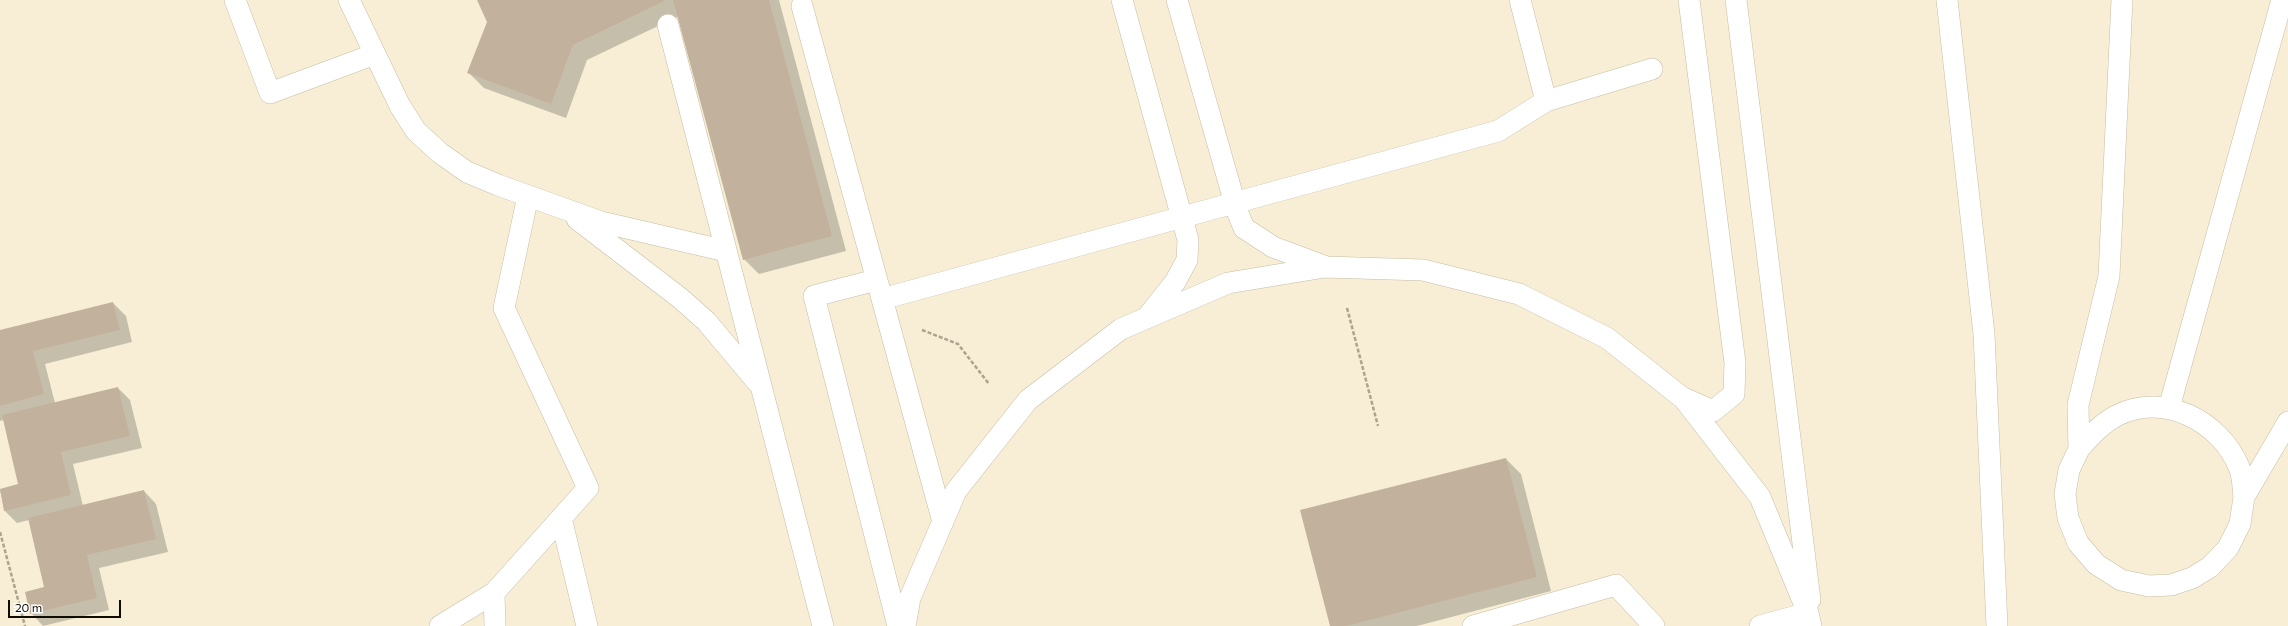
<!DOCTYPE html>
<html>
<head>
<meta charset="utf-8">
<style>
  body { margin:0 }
  #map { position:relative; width:2288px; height:626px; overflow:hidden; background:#f7eed5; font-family:Commissioner,sans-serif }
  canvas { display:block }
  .scale { position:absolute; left:8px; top:600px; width:113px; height:18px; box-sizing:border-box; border:2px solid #0f0c04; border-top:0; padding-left:5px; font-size:12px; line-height:14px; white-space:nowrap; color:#0f0c04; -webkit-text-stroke:3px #fff; paint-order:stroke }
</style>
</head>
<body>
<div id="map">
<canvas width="2288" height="626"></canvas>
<div class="scale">20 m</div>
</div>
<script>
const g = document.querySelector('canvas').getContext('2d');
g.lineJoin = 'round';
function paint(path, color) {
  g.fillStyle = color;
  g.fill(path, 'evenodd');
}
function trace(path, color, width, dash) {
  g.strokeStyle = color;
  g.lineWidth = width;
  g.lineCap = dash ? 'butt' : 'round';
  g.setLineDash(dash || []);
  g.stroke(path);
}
const shadow = new Path2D(`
  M 478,0 L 779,0 L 846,251 L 759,274 L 744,259 L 679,16 L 587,60 L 566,118 L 484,88 L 469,73 L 488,22 Z
  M 113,303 L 126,316 L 132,342 L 45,364 L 55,403 L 118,388 L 130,400 L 142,448 L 73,464 L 83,506 L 144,491 L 156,504 L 168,552 L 99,568 L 109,610 L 43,626 L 31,613 L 46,588 L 29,520 L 17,523 L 5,511 L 0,490 L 20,485 L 4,420 L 0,421 L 0,331 Z
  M 1506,459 L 1521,474 L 1551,591 L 1417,626 L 1331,626 Z`);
const building = new Path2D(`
  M 477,0 L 666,0 L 573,45 L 551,104 L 467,73 L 487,22 Z
  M 673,0 L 769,0 L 832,236 L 743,260 Z
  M 113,302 L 120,330 L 33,351 L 44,394 L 0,406 L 0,330 Z
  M 118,387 L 130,436 L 61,452 L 71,495 L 4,511 L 0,489 L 18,484 L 2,415 Z
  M 1506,458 L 1537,577 L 1346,626 L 1330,626 L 1300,510 Z
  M 144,490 L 156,539 L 87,555 L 97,598 L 30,614 L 25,592 L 44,587 L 28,518 Z`);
const path = new Path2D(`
  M 1347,308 L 1378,426
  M 922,330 L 958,344 L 989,384
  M 0,532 L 25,626`);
const lane = new Path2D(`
  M 235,0 L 270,93 L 375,54
  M 349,0 L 400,106 L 416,131 L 440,153 L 467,172 L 498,185 L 601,222 L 726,251
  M 1122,0 L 1188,240 L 1187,260 L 1175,282 L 1148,316
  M 1177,0 L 1237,211 L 1244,228 L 1273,247 L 1324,266
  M 1520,0 L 1546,101
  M 1736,0 L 1810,600
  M 1947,0 L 1984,334 L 1997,626
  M 2122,0 L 2109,276 L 2078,405 L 2079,449 L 2069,470 L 2065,494 L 2068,518 L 2078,543 L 2096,564 L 2121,580 L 2149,586 L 2171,585 L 2192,578 L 2210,567 L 2228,548 L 2240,524 L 2244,497 L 2288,422
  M 802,6 L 943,522
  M 668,25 L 823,626
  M 577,219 L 680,298 L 706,321 L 758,383
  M 876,280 L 814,296 L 898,626
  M 882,299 L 1498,131 L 1546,101 L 1652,69
  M 1686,399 L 1713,411 L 1734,394 L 1735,363 L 1689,0
  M 2169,408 L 2282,0
  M 2079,449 C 2090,436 2101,424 2116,416 C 2163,391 2220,421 2239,467 C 2243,476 2243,488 2244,497
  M 561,518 L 587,626
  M 440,626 L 494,593
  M 495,626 L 494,593 L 588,488 L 504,308 L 528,196
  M 905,626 L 910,598 L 956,491 L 1028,400 L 1121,329 L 1228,283 L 1325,267 L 1423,270 L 1519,294 L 1607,338 L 1684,399 L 1760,497 L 1808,613 L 1811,626
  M 1473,626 L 1616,585 L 1654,626
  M 1760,626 L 1808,613`);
paint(shadow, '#0003');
paint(building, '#c2b19c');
trace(lane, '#c5bda5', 22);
trace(path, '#aba490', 2.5, [4, 2]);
trace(lane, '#fff', 21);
</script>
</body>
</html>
